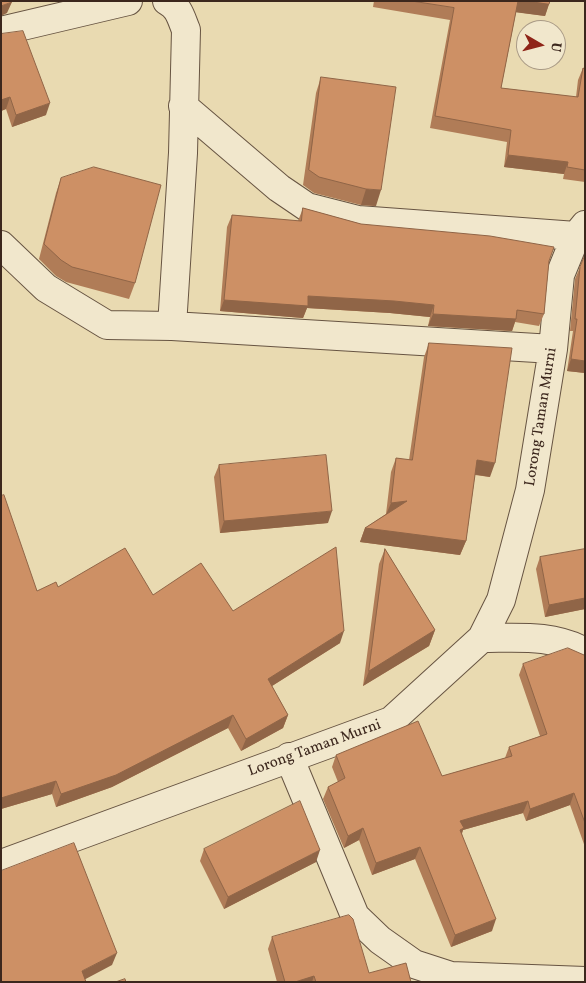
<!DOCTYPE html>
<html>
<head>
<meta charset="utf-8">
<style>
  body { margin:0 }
  #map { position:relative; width:586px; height:983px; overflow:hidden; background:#e9dab1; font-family:Vollkorn,serif }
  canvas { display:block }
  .frame { position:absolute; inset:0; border:2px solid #3c271d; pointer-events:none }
  .north { position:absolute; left:516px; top:20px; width:50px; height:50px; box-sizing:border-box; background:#f1e7cc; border:1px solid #a99a86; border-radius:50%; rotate:98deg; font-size:14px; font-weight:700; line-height:20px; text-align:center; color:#3c271d }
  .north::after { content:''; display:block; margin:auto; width:18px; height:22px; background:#8f2418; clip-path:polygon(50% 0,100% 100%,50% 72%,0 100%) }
</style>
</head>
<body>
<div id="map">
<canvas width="586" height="983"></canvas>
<div class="frame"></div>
<div class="north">U</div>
</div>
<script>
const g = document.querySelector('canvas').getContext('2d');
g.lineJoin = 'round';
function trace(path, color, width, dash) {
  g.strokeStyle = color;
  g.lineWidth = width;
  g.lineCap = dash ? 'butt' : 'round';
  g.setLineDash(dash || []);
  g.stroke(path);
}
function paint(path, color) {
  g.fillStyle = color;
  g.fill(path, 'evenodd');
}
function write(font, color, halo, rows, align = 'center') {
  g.font = font + ' Vollkorn,serif';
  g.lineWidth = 5;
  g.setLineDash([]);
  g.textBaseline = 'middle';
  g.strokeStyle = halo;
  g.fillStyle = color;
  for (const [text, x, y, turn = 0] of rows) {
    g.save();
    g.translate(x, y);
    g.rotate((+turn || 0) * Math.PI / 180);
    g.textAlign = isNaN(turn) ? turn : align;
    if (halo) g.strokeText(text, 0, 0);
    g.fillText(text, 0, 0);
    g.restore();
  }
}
const street = new Path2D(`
  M 167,1 C 179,7 181,18 186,30 L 183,153 L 172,326
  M 1,31 L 128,1
  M 183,106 L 279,188 L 307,207 L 358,220 L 576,236
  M 1,245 L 46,288 L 107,325 L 172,326 L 553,349
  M 482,638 C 518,638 552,634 585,652
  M 289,757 L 355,916 L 380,940 L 414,964 L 451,976 L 585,981
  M 1,864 L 391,721 L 482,638 L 501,600 L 530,490 L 553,349 L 560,275 L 576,236 L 585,225`);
const wall = new Path2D(`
  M 374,1 L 550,1 L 545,16 L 516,12 L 501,88 L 576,97 L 578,80 L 583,68 L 585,69 L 585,182 L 563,179 L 564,174 L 504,167 L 507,142 L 430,128 L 450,20 L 373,7 Z
  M 1,34 L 46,115 L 12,127 L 6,109 L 1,111 Z
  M 321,77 L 376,206 L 361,205 L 314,193 L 303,185 L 316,93 Z
  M 61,178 L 135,283 L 129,299 L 66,282 L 56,276 L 39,259 L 56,193 Z
  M 303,208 L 361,224 L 549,261 L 544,314 L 539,326 L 515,322 L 512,331 L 428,326 L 430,317 L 390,313 L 307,308 L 303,318 L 220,311 L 227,227 L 232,215 L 298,221 Z
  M 580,267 L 585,373 L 567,371 L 573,331 L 570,331 L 575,279 Z
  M 429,343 L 490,477 L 475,475 L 466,541 L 460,555 L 360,542 L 365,528 L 386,514 L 391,472 L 396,458 L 409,460 L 424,357 Z
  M 219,465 L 328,523 L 220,533 L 214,477 Z
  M 1,496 L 37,591 L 58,587 L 153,595 L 233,611 L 340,643 L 272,686 L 288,715 L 283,728 L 241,751 L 228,728 L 112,787 L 56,807 L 52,794 L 1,809 Z
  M 385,549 L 435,630 L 429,646 L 363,686 L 379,564 Z
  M 585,549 L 585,609 L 545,617 L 536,569 L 540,557 Z
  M 585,656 L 585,847 L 570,805 L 526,821 L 523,813 L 463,830 L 462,834 L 492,931 L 451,947 L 415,859 L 372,875 L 359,840 L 344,848 L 323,799 L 328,787 L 338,782 L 332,767 L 336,755 L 442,776 L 505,758 L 509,747 L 540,736 L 519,675 L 523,664 Z
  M 204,849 L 316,862 L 224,909 L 200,861 Z
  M 272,937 L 369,973 L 411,982 L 277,982 L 268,949 Z`);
const shadedWall = new Path2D(`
  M 518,1 L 527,1 L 549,4 L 545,16 L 514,12 Z
  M 12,2 L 7,13 L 1,16 L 1,6 Z
  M 10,97 L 6,109 L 1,111 L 1,100 Z
  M 50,103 L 46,115 L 12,127 L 16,115 Z
  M 508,155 L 568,162 L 564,174 L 504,167 Z
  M 366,189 L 381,190 L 376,206 L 361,205 Z
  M 308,296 L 394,301 L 434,305 L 430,317 L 390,313 L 307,308 L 303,318 L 220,311 L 224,300 Z
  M 433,314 L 516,319 L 512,331 L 428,326 Z
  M 571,359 L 585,361 L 585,373 L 567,371 Z
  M 477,460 L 495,463 L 490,477 L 472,474 Z
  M 407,501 L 385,517 L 391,503 Z
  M 332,511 L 328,523 L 220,533 L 224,521 Z
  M 365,528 L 466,541 L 460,555 L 360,542 Z
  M 585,598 L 585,609 L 545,617 L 549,605 Z
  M 435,630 L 429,646 L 363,686 L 369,671 Z
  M 344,631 L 340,643 L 264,691 L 268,679 Z
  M 233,715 L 228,728 L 112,787 L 56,807 L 61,794 Z
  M 288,715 L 283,728 L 241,751 L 246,739 Z
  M 56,781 L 52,794 L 1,809 L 1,798 Z
  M 574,793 L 570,805 L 526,821 L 530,809 Z
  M 528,801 L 523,813 L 463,830 L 459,840 L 460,821 Z
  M 363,828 L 359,840 L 344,848 L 348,836 Z
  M 420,847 L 415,859 L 372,875 L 376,863 Z
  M 320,850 L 316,862 L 224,909 L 228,897 Z
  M 496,919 L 492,931 L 451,947 L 455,935 Z
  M 117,953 L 112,965 L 80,982 L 82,971 Z
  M 314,976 L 312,982 L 295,982 Z`);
const building = new Path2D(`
  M 1,1 L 12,1 L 12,2 L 1,6 Z
  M 412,1 L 518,1 L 501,88 L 578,97 L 583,68 L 585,69 L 585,170 L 567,167 L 568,162 L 508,155 L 511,130 L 435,116 L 454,8 Z
  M 527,1 L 550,1 L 549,4 Z
  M 23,31 L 50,103 L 16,115 L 10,97 L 1,100 L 1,34 Z
  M 321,77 L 396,87 L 381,190 L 366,189 L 319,177 L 309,170 Z
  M 94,167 L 161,185 L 135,283 L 72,267 L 61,260 L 44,244 L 61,178 Z
  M 303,208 L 361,224 L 490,236 L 554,247 L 549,261 L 544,314 L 517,310 L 516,319 L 433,314 L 434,305 L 394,301 L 308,296 L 308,306 L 224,300 L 232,215 L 301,221 Z
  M 585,255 L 585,361 L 571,359 L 577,319 L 575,319 L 580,267 Z
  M 429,343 L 512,348 L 495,463 L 477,460 L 466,541 L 365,528 L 407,501 L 391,503 L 396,458 L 412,460 Z
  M 326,455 L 332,511 L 224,521 L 219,465 Z
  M 4,495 L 37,591 L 56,582 L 58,587 L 125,548 L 153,595 L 201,563 L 233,611 L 336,547 L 344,631 L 268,679 L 288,715 L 246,739 L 233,715 L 116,775 L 61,794 L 56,781 L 1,798 L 1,496 Z
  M 385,549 L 435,630 L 369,671 Z
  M 585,549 L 585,598 L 549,605 L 540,557 Z
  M 568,648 L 584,655 L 585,656 L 585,823 L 574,793 L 530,809 L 528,801 L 460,821 L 464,828 L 460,830 L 496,919 L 455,935 L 420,847 L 376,863 L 363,828 L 348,836 L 328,787 L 345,778 L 336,755 L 418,721 L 442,776 L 512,756 L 509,747 L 547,734 L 523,664 Z
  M 300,801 L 320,850 L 228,897 L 204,849 Z
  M 74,843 L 117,953 L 82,971 L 86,982 L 1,982 L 1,871 Z
  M 349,915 L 353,919 L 369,973 L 406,963 L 411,982 L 316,982 L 314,976 L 295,982 L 285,982 L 272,937 Z
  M 125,979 L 126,982 L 116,982 Z`);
const streetNames = [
  ["Lorong Taman Murni",542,417,-81],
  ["Lorong Taman Murni",315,749,-20]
];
trace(street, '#675442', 30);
trace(street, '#f1e7cc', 28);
paint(wall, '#b07c57');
paint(shadedWall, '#906547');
paint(building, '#cd9065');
trace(building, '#906547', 1);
write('15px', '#3c271d', '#f1e7cc', streetNames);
</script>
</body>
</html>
